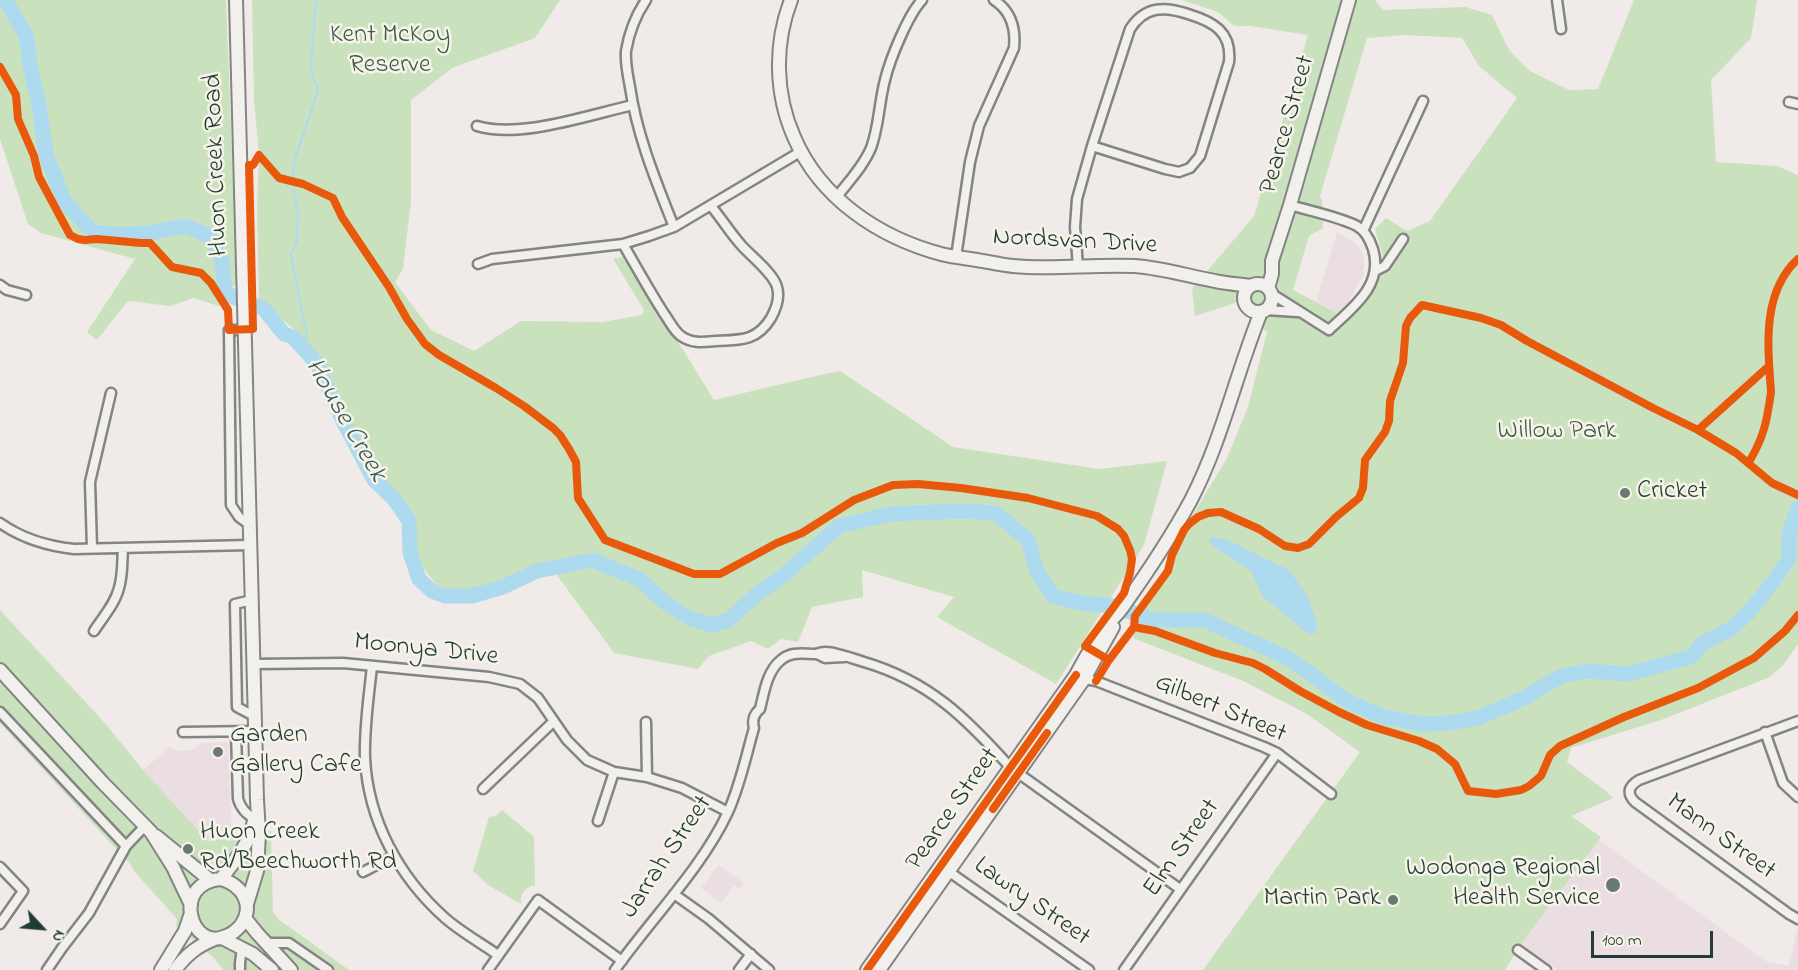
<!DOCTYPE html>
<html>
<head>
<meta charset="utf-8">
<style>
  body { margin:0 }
  #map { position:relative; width:1798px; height:970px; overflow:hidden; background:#f0eae9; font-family:"Indie Flower",sans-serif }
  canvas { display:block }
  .north { position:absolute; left:12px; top:898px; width:60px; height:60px; -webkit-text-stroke:4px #f7f3e8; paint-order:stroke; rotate:116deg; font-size:16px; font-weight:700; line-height:24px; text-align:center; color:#1f3d34 }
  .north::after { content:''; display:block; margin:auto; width:21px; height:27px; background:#1f3d34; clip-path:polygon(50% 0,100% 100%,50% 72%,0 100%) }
  .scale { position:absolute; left:1591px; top:931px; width:122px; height:27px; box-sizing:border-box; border:3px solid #1f3d34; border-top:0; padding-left:8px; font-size:18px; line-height:21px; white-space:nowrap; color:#1f3d34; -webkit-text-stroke:4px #f7f3e8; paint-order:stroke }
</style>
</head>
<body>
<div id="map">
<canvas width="1798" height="970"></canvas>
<div class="north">N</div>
<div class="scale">100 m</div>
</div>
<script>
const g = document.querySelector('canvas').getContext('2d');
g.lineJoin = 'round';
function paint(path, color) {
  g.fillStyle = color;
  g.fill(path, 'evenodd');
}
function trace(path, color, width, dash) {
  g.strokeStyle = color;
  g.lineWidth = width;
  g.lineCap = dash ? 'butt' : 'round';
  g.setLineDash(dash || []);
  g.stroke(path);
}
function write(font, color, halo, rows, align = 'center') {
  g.font = font + ' "Indie Flower",sans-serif';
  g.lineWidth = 5;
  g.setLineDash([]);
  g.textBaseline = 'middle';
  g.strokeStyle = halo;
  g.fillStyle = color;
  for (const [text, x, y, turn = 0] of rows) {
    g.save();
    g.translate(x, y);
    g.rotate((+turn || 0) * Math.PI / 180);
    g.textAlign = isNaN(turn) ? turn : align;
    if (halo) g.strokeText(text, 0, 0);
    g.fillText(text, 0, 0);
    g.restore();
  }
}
const built = new Path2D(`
  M 1337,232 L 1358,245 L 1364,257 L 1364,274 L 1348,303 L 1340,314 L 1316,301 Z
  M 228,742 L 232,835 L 209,842 L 143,770 L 170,747 L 178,751 L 186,751 L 194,749 L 201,743 Z
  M 1599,840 L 1765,961 L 1789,966 L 1797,930 L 1798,931 L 1798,970 L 1558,970 L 1521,944 Z
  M 718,865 L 744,883 L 740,889 L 734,885 L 721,903 L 701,888 Z`);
const green = new Path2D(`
  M 0,0 L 226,0 L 237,284 L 225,291 L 219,306 L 193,298 L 171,306 L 128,301 L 97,340 L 87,332 L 135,259 L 41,233 L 28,224 L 0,139 Z
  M 252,0 L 316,0 L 313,42 L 317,0 L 560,0 L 535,38 L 452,68 L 411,100 L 411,201 L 403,269 L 395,282 L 431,330 L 474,351 L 521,321 L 603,322 L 642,315 L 644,310 L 613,259 L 625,256 L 714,400 L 820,375 L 840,371 L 953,447 L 1099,469 L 1167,461 L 1144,545 L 1056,684 L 937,617 L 954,597 L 862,570 L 863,597 L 812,607 L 798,642 L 781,639 L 768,649 L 751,641 L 709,656 L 698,669 L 614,653 L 554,571 L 515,577 L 487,588 L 454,594 L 443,592 L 416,560 L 404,521 L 373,471 L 354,437 L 340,403 L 303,337 L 269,308 L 259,304 L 257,208 L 259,155 L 254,100 Z
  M 1182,0 L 1376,0 L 1376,2 L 1383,10 L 1465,7 L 1492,15 L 1509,50 L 1530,71 L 1569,90 L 1598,89 L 1634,0 L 1757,0 L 1751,38 L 1711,80 L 1716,162 L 1777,166 L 1798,175 L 1798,644 L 1784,664 L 1770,677 L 1661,720 L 1571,748 L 1567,762 L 1606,791 L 1613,798 L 1571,816 L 1601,837 L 1521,944 L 1505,970 L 1203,970 L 1360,752 L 1307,714 L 1243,681 L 1133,638 L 1137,614 L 1152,591 L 1188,523 L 1227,458 L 1248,407 L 1267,332 L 1242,313 L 1238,302 L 1195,316 L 1192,289 L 1254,216 L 1308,35 L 1250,26 L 1234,26 L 1218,12 ZM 1405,35 L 1462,38 L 1479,66 L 1517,98 L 1430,221 L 1407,231 L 1386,218 L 1375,229 L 1384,259 L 1347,318 L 1293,290 L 1309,236 L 1323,228 L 1322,200 L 1320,196 L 1367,38 Z
  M 0,610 L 104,722 L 143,770 L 209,842 L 232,835 L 271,831 L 273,911 L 278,919 L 349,970 L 224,970 L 212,956 L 176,926 L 177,919 L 134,871 L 131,865 L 0,723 Z
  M 502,810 L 534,837 L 535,885 C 525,887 520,894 521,904 L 488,885 L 473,871 L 489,817 L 496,816 Z`);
const water = new Path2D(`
  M 1213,537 L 1227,540 L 1289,570 L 1308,597 L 1317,624 L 1316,633 L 1310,634 L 1306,632 L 1263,597 L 1251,571 L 1214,547 L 1208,539 Z`);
const stream = new Path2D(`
  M 304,350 L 307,334 L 302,314 L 291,254 L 297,241 L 298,212 L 294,196 L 293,176 L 295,159 L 318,91 C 317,81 312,80 311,67 L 316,0`);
const river = new Path2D(`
  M 5,0 L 26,35 L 30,66 L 39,104 L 46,155 L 65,202 L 93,232 L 119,235 L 154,232 L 185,226 L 210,236 L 222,261 L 225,291 L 233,297 L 264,309 L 284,334 L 293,337 L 317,364 L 343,421 L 374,480 L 394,499 L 409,521 L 410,553 L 419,579 L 432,591 L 445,596 L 472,596 L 503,587 L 537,571 L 592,560 L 641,580 L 663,601 L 689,618 L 712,625 L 729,620 L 756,595 L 784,575 L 839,526 L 890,514 L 963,511 L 996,513 L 1028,540 L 1037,572 L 1053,596 L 1076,602 L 1101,605 L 1109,605 L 1155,620 L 1204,620 L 1290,659 L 1349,702 L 1384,717 L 1422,724 L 1449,723 L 1478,718 L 1522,699 L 1561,676 L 1587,671 L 1627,674 L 1691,657 L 1703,643 L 1731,629 L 1748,613 L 1774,581 L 1789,558 L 1789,534 L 1798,508`);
const street = new Path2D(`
  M 646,0 C 636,15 629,33 626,51 C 625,63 628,76 630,87 C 637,136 656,181 674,227
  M 1557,0 L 1561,29
  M 1789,102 L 1798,104
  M 477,126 C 520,139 588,115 633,105
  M 836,198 C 848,182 863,167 871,148 C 879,127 879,102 885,80 C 890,59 908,15 922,0
  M 1363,231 L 1423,101
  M 623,244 C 637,268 650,292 665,315 C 670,322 674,331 681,336 C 692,344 704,342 716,341 C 741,340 757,341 771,318 C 776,309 780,297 777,287 C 774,274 751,256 742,246 C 731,234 722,219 711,206
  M 956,257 L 970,162 L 979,126 L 1014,48 C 1016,28 1011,11 994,0
  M 478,264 L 492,259 L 623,244 L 649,236 L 674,227 L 800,152
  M 1078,267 L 1075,227 L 1077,199 L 1092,146 L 1130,29 C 1145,6 1164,6 1188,14 C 1214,22 1232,32 1229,62 L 1200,156 L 1190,168 L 1179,172 L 1165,169 L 1092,146
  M 1375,271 L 1385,266 L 1403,239
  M 0,285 L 7,290 L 26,295
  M 1272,294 L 1329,330 C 1352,308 1384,286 1373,249 C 1370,240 1366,231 1357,226 C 1340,217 1310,211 1290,205
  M 1266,310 L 1297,312
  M 245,330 L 229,330 L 231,505 L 239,517 L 250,525
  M 0,523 C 23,539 46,546 74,549 L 250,545
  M 92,548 L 90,482 L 111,393
  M 252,600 L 235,604 L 237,707 L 254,716
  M 94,631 C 103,617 115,604 119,588 C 123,575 122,561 123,548
  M 817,654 L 825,658 L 844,657
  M 254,664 L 343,663 L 489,677 L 520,684 L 538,698 L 567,740 L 587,760 L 614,772 L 647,777 L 682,788 L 728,812
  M 372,666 C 369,696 364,727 365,758 C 368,820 399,877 445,918 C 461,932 481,943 498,955
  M 1084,679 L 1096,681 L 1264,747 L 1277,753 L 1331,794
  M 0,712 L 126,846
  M 1798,721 L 1639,780 C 1629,786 1626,793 1635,802 L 1789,914 L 1798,919
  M 646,722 L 647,777
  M 183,732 L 255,731
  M 236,732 L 238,799 C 241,809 246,813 254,819
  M 1765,732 L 1783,783 L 1798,797
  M 1018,773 L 1180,889
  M 483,789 L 554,721
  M 598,821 L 614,772
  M 0,867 L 23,891 L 0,924
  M 948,871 L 1089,970
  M 363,872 L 394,856
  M 674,894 L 709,919 L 769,970
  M 267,943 L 289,943 L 328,970
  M 1518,950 L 1546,970
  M 47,970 L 62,948 L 89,913 L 126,846 L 145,826
  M 240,970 L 240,963 L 242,948
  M 488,970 L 538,900 L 622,961
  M 615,970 C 651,919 702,868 728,812 C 740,786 746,756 754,728 C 752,721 754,714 760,709 C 764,693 767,671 781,660 C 791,651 803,654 816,654 C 819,653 822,652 825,652 C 832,651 855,659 864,662 C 929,681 966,718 1010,767
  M 739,970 L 751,954
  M 1124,970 L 1277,753`);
const secondary = new Path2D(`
  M 236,0 L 257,800 L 259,833 L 257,871 L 247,904
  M 791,0 C 774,44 775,94 794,137 C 820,198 878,237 941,254 C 953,257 965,258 977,260 C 989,262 1001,265 1013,266 C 1053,270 1094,264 1135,266 C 1162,268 1188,276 1215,281 C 1227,284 1239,284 1251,286
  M1244 298a14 14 0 1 1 28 0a14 14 0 1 1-28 0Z
  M 1268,288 L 1272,274 L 1272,261 L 1290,205 L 1349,0
  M 0,670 L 103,783 L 151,832 L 173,867 L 191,905
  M 156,836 L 210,880
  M 221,879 C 242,885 255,905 241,925 C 237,930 232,934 226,936 C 191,953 170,883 221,879 Z
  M 221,879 C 235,861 249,844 254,821
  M 245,918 L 257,933 L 291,970
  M 222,938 L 253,954 L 272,970
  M 161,970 L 185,931 L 190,916
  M 175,970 C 186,955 197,946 215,939
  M 867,970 L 1076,675 C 1085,658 1095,640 1107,625 C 1112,619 1118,614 1122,608 C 1147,573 1171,537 1191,500 C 1222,440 1236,374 1261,312
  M 879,970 L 1084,679 L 1113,627`);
const cycleway = new Path2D(`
  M 0,67 L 16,95 L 18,119 L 34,156 L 39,177 L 70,235 L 78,239 L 85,240 L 97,239 L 141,243 L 150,243 L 172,267 L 201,273 L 211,283 L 228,310 L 229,330 L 253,329 L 249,165 L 253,165 L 259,155 L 279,178 L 303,184 L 333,198 L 342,217 L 389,287 L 407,319 L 425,344 L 439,355 L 496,388 L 524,406 L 553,428 L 560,435 L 569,449 L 576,462 L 578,498 L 605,540 L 694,574 L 720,574 L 777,543 L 802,533 L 854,500 L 893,485 L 918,484 L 961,488 L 1028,498 L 1097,516 L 1118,529 L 1124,536 L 1130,550 L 1132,559 L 1130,573 L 1124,593 L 1085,646 L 1109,660
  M 1698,430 L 1769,366
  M 1749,462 C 1764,437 1767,421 1771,392 C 1768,348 1761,293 1798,259
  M 1134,627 L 1155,631 L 1215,653 L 1253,663 L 1265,669 L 1300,691 L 1339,712 L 1367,725 L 1419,741 L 1437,749 L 1455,764 L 1468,791 L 1496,794 L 1521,790 L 1529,786 L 1541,776 L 1550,755 L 1560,746 L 1624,717 L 1698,688 L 1754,658 L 1785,631 L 1798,615
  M 1096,681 L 1109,660 L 1134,627 L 1135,616 L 1168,571 L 1172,555 L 1184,530 L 1189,524 L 1198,517 L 1208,513 L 1221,512 L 1259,529 L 1285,546 L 1298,548 L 1309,544 L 1336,517 L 1359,498 L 1363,488 L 1365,460 L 1385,432 L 1389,421 L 1390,401 L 1403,363 L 1406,326 L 1410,318 L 1422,305 L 1481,318 L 1501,325 L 1527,341 L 1653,408 L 1698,430 L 1736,453 L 1772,483 L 1798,495
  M 993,809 L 1047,733
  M 867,970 L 1076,675`);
const markers = [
  [1625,493,6,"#687a73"],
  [218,752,6,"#687a73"],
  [188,849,6,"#687a73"],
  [1613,885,8,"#687a73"],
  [1393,900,6,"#687a73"]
];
const parkNames = [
  ["Kent McKoy",390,37],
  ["Reserve",390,67],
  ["Willow Park",1557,433]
];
const streetNames = [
  ["Pearce Street",1289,125,-74],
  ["Huon Creek Road",218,165,-92],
  ["Nordsvan Drive",1075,243,3],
  ["Moonya Drive",426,651,6],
  ["Gilbert Street",1220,710,23],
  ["Pearce Street",954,810,-55],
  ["Mann Street",1720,838,36],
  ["Elm Street",1183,849,-55],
  ["Jarrah Street",668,858,-56],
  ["Lawry Street",1031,903,35]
];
const poiNames = [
  ["Cricket",1637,493],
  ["Garden",230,737],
  ["Gallery Cafe",230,767],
  ["Huon Creek",200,834],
  ["Rd/Beechworth Rd",200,864],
  ["Wodonga Regional",1600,870,"right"],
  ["Health Service",1600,900,"right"],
  ["Martin Park",1381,900,"right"]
];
const waterNames = [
  ["House Creek",344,421,60]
];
paint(built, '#ebdee2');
paint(green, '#cae1be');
paint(water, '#aedaef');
trace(stream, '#aedaef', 2);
trace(river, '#aedaef', 15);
trace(street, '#838583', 13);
trace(secondary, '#838583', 16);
trace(street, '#f2f0ec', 8);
trace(secondary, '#f2f0ec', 12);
trace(cycleway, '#e8590c', 8);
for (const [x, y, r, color] of markers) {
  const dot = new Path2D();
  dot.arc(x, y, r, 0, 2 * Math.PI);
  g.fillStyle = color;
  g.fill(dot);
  trace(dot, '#f7f3e8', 2);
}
write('26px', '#3b5c49', '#f7f3e8', parkNames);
write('26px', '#1f3d34', '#f7f3e8', streetNames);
write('26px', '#1f3d34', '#f7f3e8', poiNames, 'left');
write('italic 27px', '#365b5a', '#f7f3e8', waterNames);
</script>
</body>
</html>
